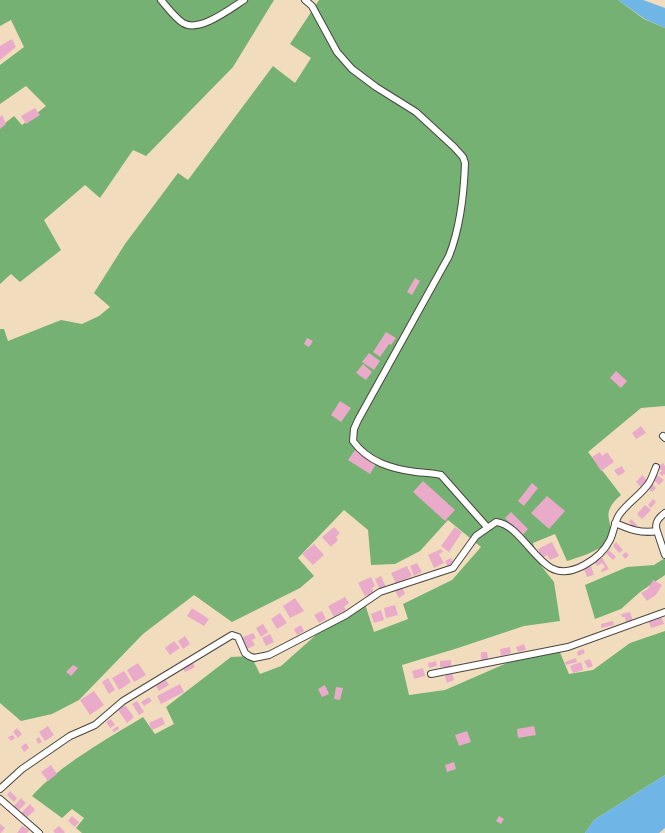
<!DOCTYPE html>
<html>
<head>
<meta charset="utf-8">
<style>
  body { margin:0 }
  canvas { display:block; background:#f1ddbd }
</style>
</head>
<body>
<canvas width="665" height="833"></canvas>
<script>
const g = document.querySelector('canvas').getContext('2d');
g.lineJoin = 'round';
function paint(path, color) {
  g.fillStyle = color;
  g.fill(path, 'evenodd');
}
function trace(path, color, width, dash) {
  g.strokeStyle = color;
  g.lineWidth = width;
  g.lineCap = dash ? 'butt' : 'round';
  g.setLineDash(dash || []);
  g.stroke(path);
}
const forest = new Path2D(`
  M 0,0 L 274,0 L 233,67 L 146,156 L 133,150 L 100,198 L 85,185 L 44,220 L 61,250 L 20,282 L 11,274 L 0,284 L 0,127 L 14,116 L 22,125 L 46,106 L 26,86 L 0,104 L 0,65 L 24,47 L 11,20 L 0,26 Z
  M 319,0 L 618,0 L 644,19 L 665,28 L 665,406 L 641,408 L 588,452 L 621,495 C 596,516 618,523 608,540 C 603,550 577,558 567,561 L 555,534 L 533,543 L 539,563 L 554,582 L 560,621 L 524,626 L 458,648 L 402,665 L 409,695 L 445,690 L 507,663 L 559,650 L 569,674 L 593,670 L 630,643 L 665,631 L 665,775 L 594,820 L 585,833 L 82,833 L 76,828 L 84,818 L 72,809 L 62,818 L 32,796 C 60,765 107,739 143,717 L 155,734 L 174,724 L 166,707 L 231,657 L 251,656 L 260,674 L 281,666 L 326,626 L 365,604 L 374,632 L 408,619 L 403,604 L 452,580 L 481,547 L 448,520 L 420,551 L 395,564 L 371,565 L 368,530 L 344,510 L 298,558 L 314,576 L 300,588 L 232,622 L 194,595 L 143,634 L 79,700 L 52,714 L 21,721 L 0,703 L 0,329 L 4,329 L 8,341 L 61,320 L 82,324 L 99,316 L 110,307 L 94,293 L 125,244 L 178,173 L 188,180 L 273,66 L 295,83 L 311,58 L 290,44 Z
  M 665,558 L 665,575 L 640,592 L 621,609 L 595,619 L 585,585 L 627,567 L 654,565 Z`);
const water = new Path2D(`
  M 618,0 L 643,0 L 665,8 L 665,28 L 645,19 Z
  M 665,775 L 665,828 L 659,833 L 585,833 L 594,820 Z`);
const building = new Path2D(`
  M 12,39 L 16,47 L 0,60 L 0,46 Z
  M 35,108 L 40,115 L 26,124 L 21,116 Z
  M 2,115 L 6,124 L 0,129 L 0,117 Z
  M 415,278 L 420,281 L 412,295 L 407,292 Z
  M 386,332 L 396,338 L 391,345 L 389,344 L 380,357 L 373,352 Z
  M 307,338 L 313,341 L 309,347 L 304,344 Z
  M 369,353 L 380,361 L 374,370 L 362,362 Z
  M 363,364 L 372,372 L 366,380 L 356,373 Z
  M 616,371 L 627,381 L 621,388 L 610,378 Z
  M 340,401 L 351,408 L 341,422 L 331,415 Z
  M 641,426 L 646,433 L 636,439 L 632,433 Z
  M 355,450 L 376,464 L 370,474 L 348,460 Z
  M 600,452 L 602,456 L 607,452 L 614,462 L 601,471 L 592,457 Z
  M 663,463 L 665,466 L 665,475 L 664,474 L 662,476 L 659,473 L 662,471 L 658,467 Z
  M 622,466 L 625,472 L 618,476 L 614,470 Z
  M 656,474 L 664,480 L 659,485 L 652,478 Z
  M 642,475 L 647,480 L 641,487 L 636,482 Z
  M 423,481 L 455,510 L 445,521 L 413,492 Z
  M 532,483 L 538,488 L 524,506 L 518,501 Z
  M 652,484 L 656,488 L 652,492 L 648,488 Z
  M 547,496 L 565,511 L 549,529 L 531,513 Z
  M 653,499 L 656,502 L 651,508 L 648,505 Z
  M 645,505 L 651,510 L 642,519 L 637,514 Z
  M 511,512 L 528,529 L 522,536 L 505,518 Z
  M 631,519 L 638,526 L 635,528 L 629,522 Z
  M 334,527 L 340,533 L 336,537 L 338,540 L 331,547 L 322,537 Z
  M 455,527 L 462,532 L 449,552 L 441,546 Z
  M 552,542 L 559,556 L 550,560 L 547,555 L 542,558 L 538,549 Z
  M 616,542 L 623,550 L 619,553 L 613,546 Z
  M 314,544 L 324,555 L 313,565 L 302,554 Z
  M 441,549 L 443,552 L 439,554 L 444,563 L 434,568 L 428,555 Z
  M 609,550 L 616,557 L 613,560 L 606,553 Z
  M 626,552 L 629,555 L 625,559 L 622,555 Z
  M 601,556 L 609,569 L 602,572 L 601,570 L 605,567 L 602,563 L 597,566 L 594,560 Z
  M 451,558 L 454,564 L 448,567 L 445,561 Z
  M 417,563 L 422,572 L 414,576 L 410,566 Z
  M 407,566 L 412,576 L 396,584 L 391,573 Z
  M 591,566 L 594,575 L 587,577 L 584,569 Z
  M 381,576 L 386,587 L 380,590 L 375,579 Z
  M 371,577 L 375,586 L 372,588 L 374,594 L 368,597 L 367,595 L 365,596 L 358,583 Z
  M 653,580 L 662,585 L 656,595 L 647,601 L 641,593 L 648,589 Z
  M 402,587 L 405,594 L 399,598 L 395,591 Z
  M 345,597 L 349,603 L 344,607 L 346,610 L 334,617 L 328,606 Z
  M 295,598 L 304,611 L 290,618 L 283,606 Z
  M 395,605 L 398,615 L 386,618 L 384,608 Z
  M 192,608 L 209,619 L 204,626 L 187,616 Z
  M 381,610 L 384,620 L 374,623 L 371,614 Z
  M 322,611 L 326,619 L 319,623 L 314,615 Z
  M 630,612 L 633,621 L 626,623 L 625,617 L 622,617 L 621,614 Z
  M 280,613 L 287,623 L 277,629 L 271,619 Z
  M 661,616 L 664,624 L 651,628 L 648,620 Z
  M 613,621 L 614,625 L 601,628 L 601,624 Z
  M 263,624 L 268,632 L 261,637 L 256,628 Z
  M 301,625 L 304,631 L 297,635 L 294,629 Z
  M 253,633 L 256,638 L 252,640 L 255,645 L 247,649 L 241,638 Z
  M 270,634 L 274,642 L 266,646 L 262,638 Z
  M 185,636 L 190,644 L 183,649 L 178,641 Z
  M 174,641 L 180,648 L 170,655 L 165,648 Z
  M 524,644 L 526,650 L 518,652 L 516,647 Z
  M 510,647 L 511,653 L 501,656 L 500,649 Z
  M 583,649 L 585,653 L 578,656 L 577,652 Z
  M 481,652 L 487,652 L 488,659 L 481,660 Z
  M 576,658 L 577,662 L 566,665 L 565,662 Z
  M 590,659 L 593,666 L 588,668 L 584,661 Z
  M 451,660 L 451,667 L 440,667 L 440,661 Z
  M 192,661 L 195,667 L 185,672 L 182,667 Z
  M 436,661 L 437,666 L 429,668 L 428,663 Z
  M 581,662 L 583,670 L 573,673 L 570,666 Z
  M 138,663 L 146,675 L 134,682 L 127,670 Z
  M 73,665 L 78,668 L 71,676 L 66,672 Z
  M 423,668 L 425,676 L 414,679 L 412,671 Z
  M 124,671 L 131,682 L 119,690 L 112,678 Z
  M 452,673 L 454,680 L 447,683 L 445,676 Z
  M 108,678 L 115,690 L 109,694 L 102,682 Z
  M 166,680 L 169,685 L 159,691 L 156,686 Z
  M 180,684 L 184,692 L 161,704 L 157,696 Z
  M 325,685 L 329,694 L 322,697 L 318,689 Z
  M 336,687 L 343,688 L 340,700 L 334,699 Z
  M 94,691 L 104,705 L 90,715 L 80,700 Z
  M 149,697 L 152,701 L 144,706 L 141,702 Z
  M 137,701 L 144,712 L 139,715 L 132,704 Z
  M 125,705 L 134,717 L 127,723 L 118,710 Z
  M 162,717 L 165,724 L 152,730 L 149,723 Z
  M 111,719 L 115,725 L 110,728 L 106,722 Z
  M 48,726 L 54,735 L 45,741 L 39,732 Z
  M 118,726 L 119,729 L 114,732 L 112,730 Z
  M 534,726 L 536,735 L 518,738 L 517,729 Z
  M 17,728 L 22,734 L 18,738 L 13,732 Z
  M 467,731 L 471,742 L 459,746 L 455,735 Z
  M 13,735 L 15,738 L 11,741 L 8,737 Z
  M 39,737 L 42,742 L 38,744 L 36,739 Z
  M 26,743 L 29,748 L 24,752 L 21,747 Z
  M 454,762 L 456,769 L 447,772 L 445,765 Z
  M 51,765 L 57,774 L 48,781 L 41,772 Z
  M 10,791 L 17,798 L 14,802 L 7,795 Z
  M 21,798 L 26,803 L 19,810 L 14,806 Z
  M 30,804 L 35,810 L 26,818 L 21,813 Z
  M 72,816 L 79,822 L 75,827 L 68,821 Z
  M 499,816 L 504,819 L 501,824 L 496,821 Z
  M 0,824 L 5,828 L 1,833 L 0,833 Z
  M 22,826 L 29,830 L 27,833 L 17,833 Z
  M 59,826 L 65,832 L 64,833 L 55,833 L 53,831 Z`);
const street = new Path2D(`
  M 161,0 C 168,8 174,17 183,23 C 199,33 230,9 244,0
  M 305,0 L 312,6 L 337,52 L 352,69 L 376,87 L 416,112 L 454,147 L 463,157 L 465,163 C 464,194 460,228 449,256 L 358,420 L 354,429 L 353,441 C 368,462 392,469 416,472 C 424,473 433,473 441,475 L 487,527
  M 663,436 L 665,438
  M 615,523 C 629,529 641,534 657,531 L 665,555
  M 657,531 C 654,523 658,518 665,513
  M 431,674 L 568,647 L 665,612
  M 0,789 L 22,769 L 70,736 L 95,725 L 123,701 L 232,635 L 238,637 L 245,653 L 249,656 L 254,658 L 269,655 L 346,615 L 380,592 L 453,568 L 476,536 L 496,522 C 517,524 532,557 551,568 C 571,579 601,558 610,540 C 614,532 614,523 619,515 C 627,503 641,495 649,483 C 652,478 654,472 656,467
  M 0,799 L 39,833`);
paint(forest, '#75b172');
paint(water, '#6fb5e6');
paint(building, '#e9abc9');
trace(street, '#494641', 8);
trace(street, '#fff', 6);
</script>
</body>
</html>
